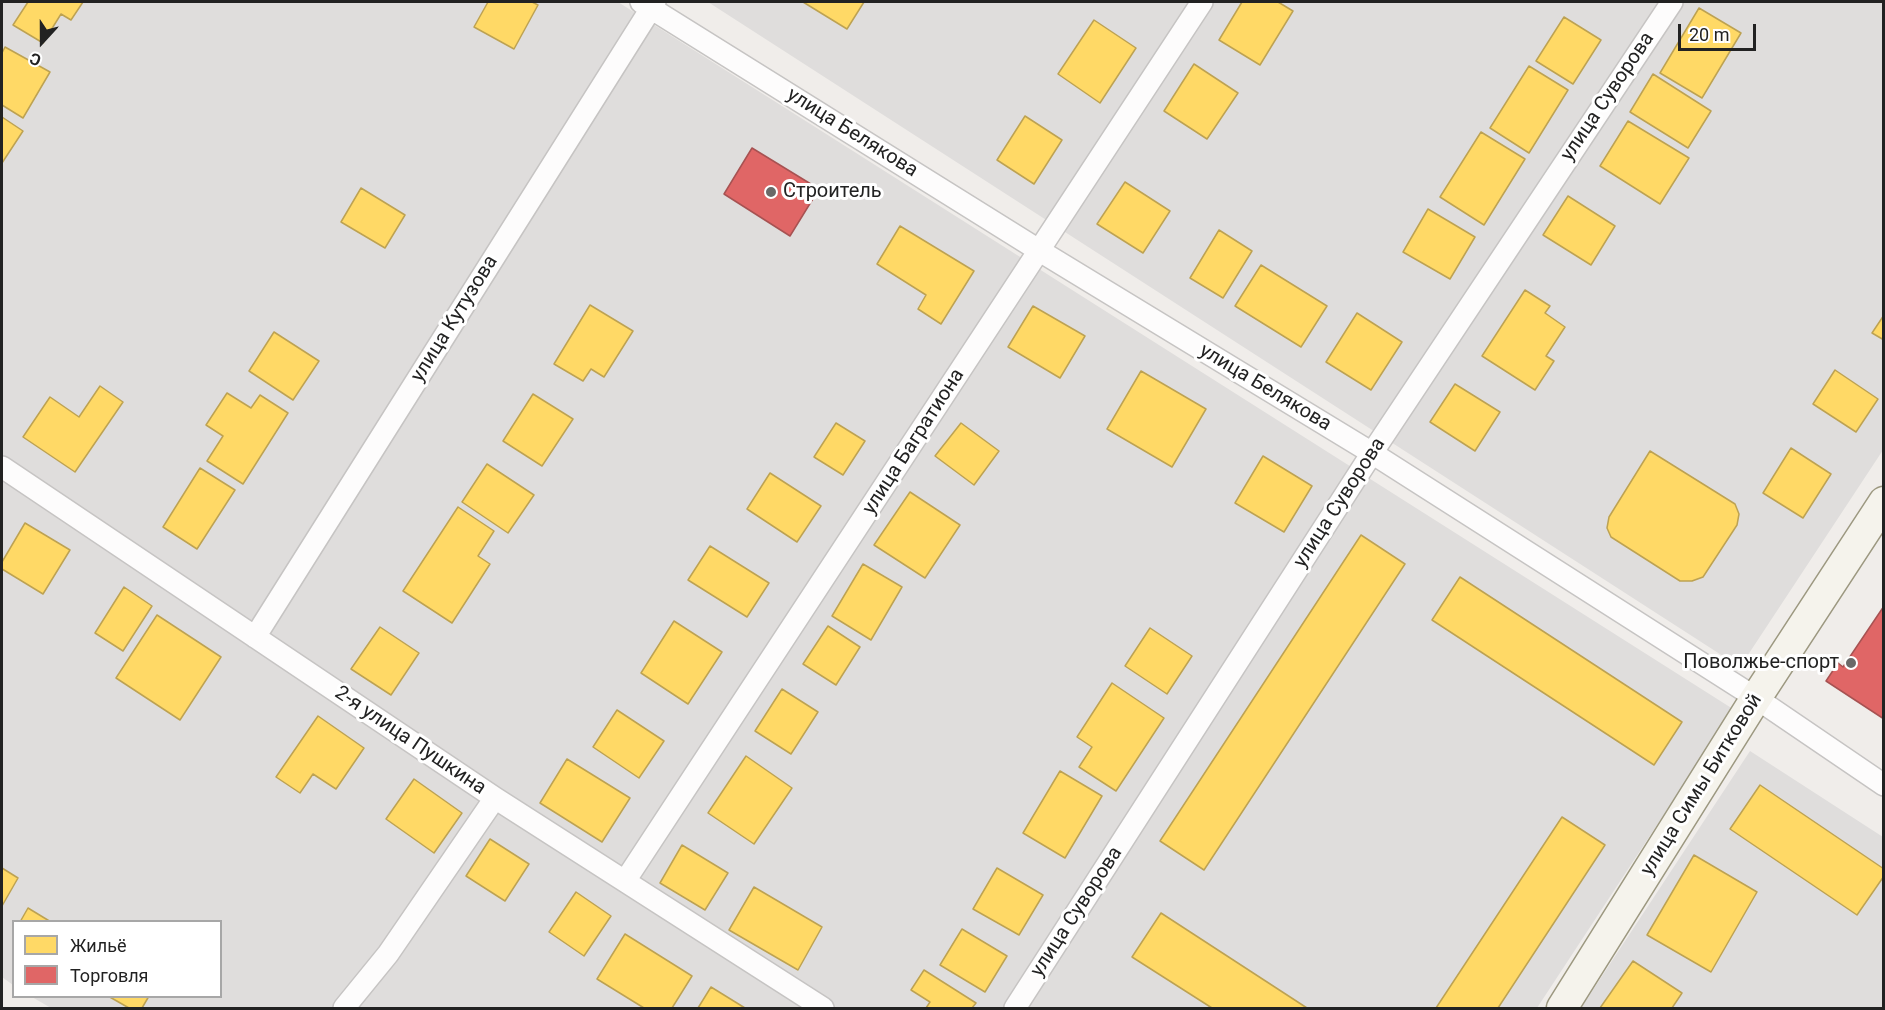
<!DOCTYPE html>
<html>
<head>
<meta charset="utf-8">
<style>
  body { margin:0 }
  #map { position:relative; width:1885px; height:1010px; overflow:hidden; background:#f0edea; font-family:Roboto,sans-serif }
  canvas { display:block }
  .frame { position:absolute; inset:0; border:3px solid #222; pointer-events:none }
  .legend { position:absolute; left:12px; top:920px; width:210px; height:78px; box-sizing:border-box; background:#fff; border:2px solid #a7a7a7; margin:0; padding:8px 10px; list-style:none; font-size:18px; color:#222 }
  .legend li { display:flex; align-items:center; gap:12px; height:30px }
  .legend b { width:30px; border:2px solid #a7a7a7 }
  .north { position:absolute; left:12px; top:12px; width:60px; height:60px; -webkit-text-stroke:4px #fff; paint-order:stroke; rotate:201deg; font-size:16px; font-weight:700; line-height:24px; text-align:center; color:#222 }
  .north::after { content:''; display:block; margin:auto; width:21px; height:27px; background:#222; clip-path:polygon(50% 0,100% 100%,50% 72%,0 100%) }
  .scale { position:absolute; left:1678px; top:24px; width:78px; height:27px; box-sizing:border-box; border:3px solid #222; border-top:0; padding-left:8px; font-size:18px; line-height:21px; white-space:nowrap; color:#222; -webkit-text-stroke:4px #fff; paint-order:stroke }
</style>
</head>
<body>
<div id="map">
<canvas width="1885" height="1010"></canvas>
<div class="frame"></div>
<ul class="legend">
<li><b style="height:16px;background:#ffd966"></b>Жильё</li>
<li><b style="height:16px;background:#e06666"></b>Торговля</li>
</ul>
<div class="north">С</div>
<div class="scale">20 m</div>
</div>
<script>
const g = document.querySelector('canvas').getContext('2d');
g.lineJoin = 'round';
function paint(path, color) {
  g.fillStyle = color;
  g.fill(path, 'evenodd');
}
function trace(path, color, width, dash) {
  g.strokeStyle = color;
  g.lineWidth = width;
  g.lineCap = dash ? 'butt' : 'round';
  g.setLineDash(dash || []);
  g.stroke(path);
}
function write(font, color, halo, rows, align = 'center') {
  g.font = font + ' Roboto,sans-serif';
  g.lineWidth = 6;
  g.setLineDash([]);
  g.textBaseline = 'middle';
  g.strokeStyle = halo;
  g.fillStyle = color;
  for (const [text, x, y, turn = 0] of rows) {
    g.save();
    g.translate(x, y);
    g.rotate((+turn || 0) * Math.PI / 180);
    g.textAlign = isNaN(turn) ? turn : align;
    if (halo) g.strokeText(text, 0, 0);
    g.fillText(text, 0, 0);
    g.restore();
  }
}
const residential = new Path2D(`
  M 2,2 L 618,2 L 1733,709 L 1537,1008 L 51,1008 L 32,997 L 220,996 L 220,922 L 14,922 L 13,985 L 2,977 Z
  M 708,2 L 1883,2 L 1883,450 L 1740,667 Z
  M 1750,751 L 1883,837 L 1883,1008 L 1581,1008 Z`);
const homes = new Path2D(`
  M 28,2 L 83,2 L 71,20 L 61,14 L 43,43 L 13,25 Z
  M 488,2 L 532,2 L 538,5 L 514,49 L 474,27 Z
  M 803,2 L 864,2 L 847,29 Z
  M 1242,2 L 1278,2 L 1293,11 L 1260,65 L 1219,40 Z
  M 1699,8 L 1741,33 L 1702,98 L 1660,73 Z
  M 1564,17 L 1601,40 L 1573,84 L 1536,61 Z
  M 1094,20 L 1136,48 L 1100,103 L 1058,74 Z
  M 5,47 L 50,72 L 23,118 L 2,105 L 2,53 Z
  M 1194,64 L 1238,93 L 1207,139 L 1164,111 Z
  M 1529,66 L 1568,90 L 1529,153 L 1490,128 Z
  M 1653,74 L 1711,111 L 1688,148 L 1630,112 Z
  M 1025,116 L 1062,140 L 1034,184 L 997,160 Z
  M 2,117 L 23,131 L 2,163 Z
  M 1628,121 L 1689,158 L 1660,204 L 1600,166 Z
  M 1481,132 L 1525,159 L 1484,225 L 1440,197 Z
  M 1125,182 L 1170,211 L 1143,253 L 1097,224 Z
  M 361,188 L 405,215 L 385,248 L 341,222 Z
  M 1568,196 L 1615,226 L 1591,265 L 1543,235 Z
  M 1428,209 L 1475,237 L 1450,279 L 1403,252 Z
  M 900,226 L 974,271 L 941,324 L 918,309 L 926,295 L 877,264 Z
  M 1219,230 L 1252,251 L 1223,298 L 1190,278 Z
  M 1261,265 L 1327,306 L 1301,347 L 1235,306 Z
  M 1525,290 L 1550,306 L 1545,313 L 1565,327 L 1546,356 L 1554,361 L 1535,390 L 1482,356 Z
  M 590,305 L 633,331 L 604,377 L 591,369 L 583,381 L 554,364 Z
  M 1033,306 L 1085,336 L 1060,378 L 1008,347 Z
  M 1357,313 L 1402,342 L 1371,390 L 1326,362 Z
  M 1884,315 L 1884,340 L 1872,333 Z
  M 274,332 L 319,361 L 293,400 L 249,371 Z
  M 1835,370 L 1878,399 L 1856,432 L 1813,404 Z
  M 1141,371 L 1206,409 L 1172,467 L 1107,429 Z
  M 1455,384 L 1500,412 L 1475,451 L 1430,422 Z
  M 100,386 L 123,402 L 75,472 L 23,437 L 50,397 L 79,417 Z
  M 227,393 L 251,408 L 260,395 L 288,413 L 243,484 L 207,461 L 223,436 L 206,425 Z
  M 533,394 L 573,419 L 542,466 L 503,441 Z
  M 836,423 L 865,441 L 843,475 L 814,457 Z
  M 961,423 L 999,451 L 974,485 L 935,456 Z
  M 1791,448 L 1831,474 L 1803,518 L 1763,493 Z
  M 1650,451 L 1735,504 L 1739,514 L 1737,525 L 1703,577 L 1692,581 L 1680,581 L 1611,537 L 1607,528 L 1609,517 Z
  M 1263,456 L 1312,486 L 1284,532 L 1235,503 Z
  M 487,464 L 534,495 L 508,533 L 462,502 Z
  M 200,468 L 235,490 L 197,549 L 163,527 Z
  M 770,473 L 821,506 L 797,542 L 747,509 Z
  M 910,492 L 960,525 L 925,578 L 874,545 Z
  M 458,507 L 494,531 L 478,556 L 490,564 L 452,623 L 403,591 Z
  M 25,523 L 70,550 L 43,594 L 2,569 L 2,562 Z
  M 1361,535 L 1405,564 L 1204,870 L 1160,841 Z
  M 710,546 L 769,583 L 747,617 L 688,580 Z
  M 863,564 L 902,587 L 871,640 L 832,616 Z
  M 1460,577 L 1682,722 L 1654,765 L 1432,620 Z
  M 124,587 L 152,606 L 123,651 L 95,633 Z
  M 157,615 L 221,657 L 180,720 L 116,678 Z
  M 674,621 L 722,652 L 688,704 L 641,673 Z
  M 828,626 L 860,647 L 836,685 L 803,664 Z
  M 380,627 L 419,653 L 391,695 L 351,669 Z
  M 1150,628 L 1192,656 L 1167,694 L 1125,666 Z
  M 1112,683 L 1164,718 L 1116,791 L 1079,767 L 1092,747 L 1077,737 Z
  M 782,689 L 818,712 L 791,754 L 755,731 Z
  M 617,710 L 664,741 L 639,778 L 593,747 Z
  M 318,716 L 364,748 L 336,789 L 313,774 L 300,793 L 276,777 Z
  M 746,756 L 792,788 L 754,844 L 708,813 Z
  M 567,759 L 630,798 L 602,842 L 540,803 Z
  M 1060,771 L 1102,796 L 1065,858 L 1023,833 Z
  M 414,779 L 462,813 L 434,853 L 386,819 Z
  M 1760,785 L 1884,869 L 1884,876 L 1857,915 L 1730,829 Z
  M 1562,817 L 1605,845 L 1498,1008 L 1436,1008 Z
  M 490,839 L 529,864 L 505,901 L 466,876 Z
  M 682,845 L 728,873 L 705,910 L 660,883 Z
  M 1694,855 L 1757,892 L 1711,972 L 1647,935 Z
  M 2,868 L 18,878 L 2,906 Z
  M 997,868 L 1043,895 L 1019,935 L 973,909 Z
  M 754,887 L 822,927 L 798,970 L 729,930 Z
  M 576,892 L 611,916 L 584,956 L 549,932 Z
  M 28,908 L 51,922 L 20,922 Z
  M 1161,913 L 1307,1008 L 1212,1008 L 1132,957 Z
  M 962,929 L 1007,956 L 985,992 L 940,965 Z
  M 625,934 L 692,976 L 672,1008 L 644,1008 L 597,979 Z
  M 1633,961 L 1682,993 L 1672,1008 L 1600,1008 Z
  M 924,970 L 976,1003 L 972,1008 L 926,1008 L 930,1002 L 911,990 Z
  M 711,987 L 745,1008 L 698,1008 Z
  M 108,996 L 149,996 L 142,1008 L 129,1008 Z`);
const shops = new Path2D(`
  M 752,148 L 819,189 L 790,236 L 724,194 Z
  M 1884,606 L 1884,719 L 1826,681 L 1838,663 L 1843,667 Z`);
const street = new Path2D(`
  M 641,2 L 1040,251 L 1372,453 L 1756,698 L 1884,785
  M 2,467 L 495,798 L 823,1008
  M 255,637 L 655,2
  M 625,881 L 1202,2
  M 344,1008 L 388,954 L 495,798
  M 1015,1008 L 1372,453 L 1672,2`);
const secondary = new Path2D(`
  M 1562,1008 L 1756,698 L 1884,502`);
const markers = [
  [771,192,6,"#6a6968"],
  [1851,663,6,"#6a6968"]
];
const streetNames = [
  ["улица Суворова",1608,97,-56],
  ["улица Белякова",852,133,32],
  ["улица Кутузова",455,319,-58],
  ["улица Белякова",1265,388,31],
  ["улица Багратиона",914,442,-57],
  ["улица Суворова",1340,503,-57],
  ["2-я улица Пушкина",410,741,34],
  ["улица Симы Битковой",1702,785,-58],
  ["улица Суворова",1077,912,-57]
];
const poiNames = [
  ["Строитель",783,192],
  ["Поволжье-спорт",1839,663,"right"]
];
paint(residential, '#dfdddc');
paint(homes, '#ffd966');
trace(homes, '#bda252', 1.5);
paint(shops, '#e06666');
trace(shops, '#a75252', 1.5);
trace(street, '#c6c4c3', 24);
trace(secondary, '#9c9880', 33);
trace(street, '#fdfcfc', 21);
trace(secondary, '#f5f3ec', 30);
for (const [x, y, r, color] of markers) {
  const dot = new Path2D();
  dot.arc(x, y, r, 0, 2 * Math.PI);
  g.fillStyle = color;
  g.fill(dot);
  trace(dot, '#fff', 2);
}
write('20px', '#222', '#fff', streetNames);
write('20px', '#222', '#fff', poiNames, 'left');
</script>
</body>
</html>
